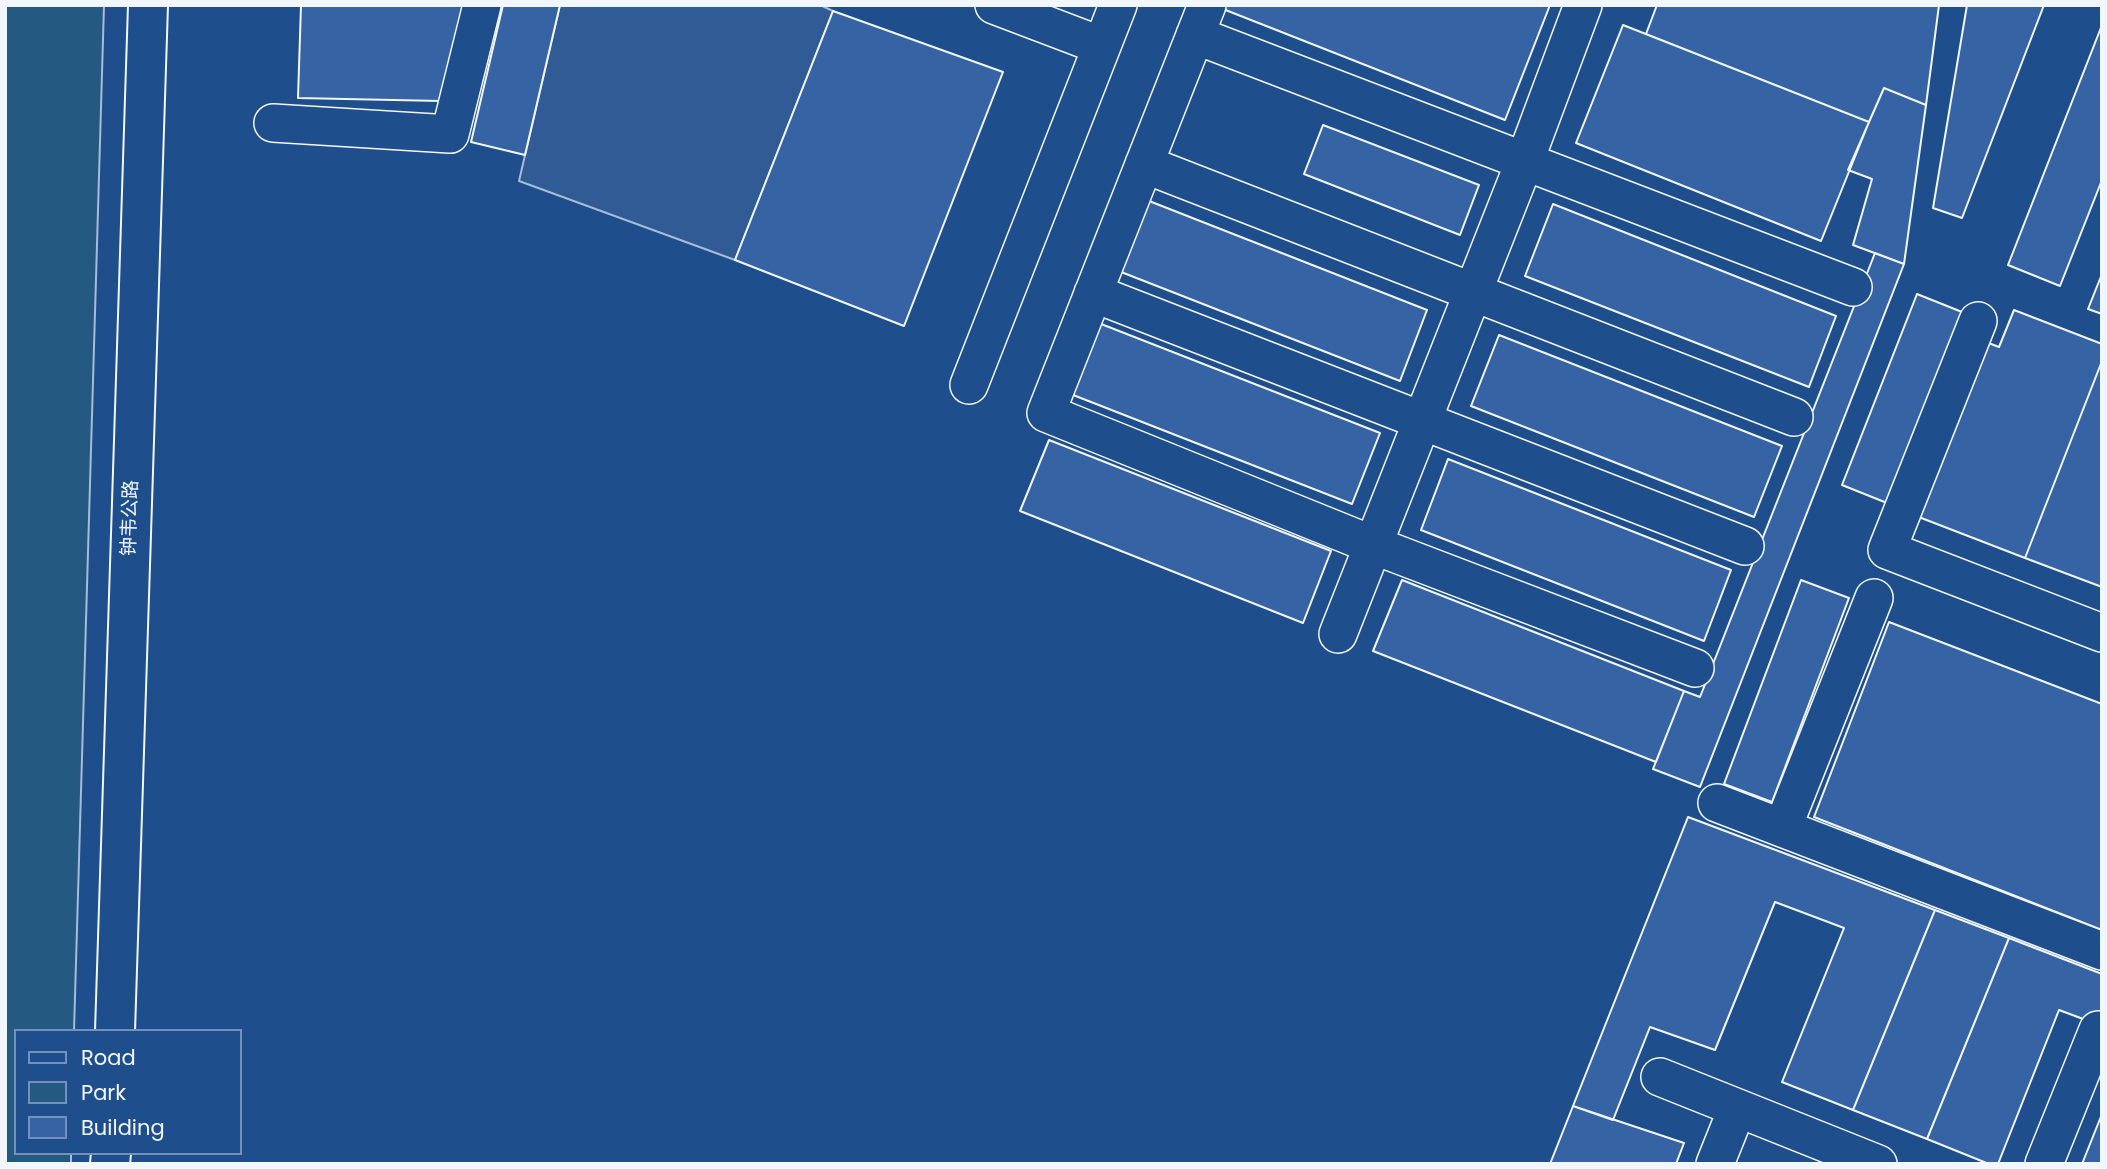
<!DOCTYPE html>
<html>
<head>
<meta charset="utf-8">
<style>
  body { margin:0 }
  #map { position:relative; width:2107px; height:1169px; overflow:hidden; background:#1f4e8c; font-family:Poppins,sans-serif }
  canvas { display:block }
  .frame { position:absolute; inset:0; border:7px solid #f2f6ff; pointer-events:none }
  .legend { position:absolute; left:14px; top:1029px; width:228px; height:126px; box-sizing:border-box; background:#1f4e8c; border:2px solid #7391ba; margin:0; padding:9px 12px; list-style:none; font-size:21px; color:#f2f6ff }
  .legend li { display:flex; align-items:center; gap:14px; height:35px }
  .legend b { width:35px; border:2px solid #7391ba }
</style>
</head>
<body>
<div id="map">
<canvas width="2107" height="1169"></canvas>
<div class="frame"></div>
<ul class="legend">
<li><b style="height:9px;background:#1f4e8c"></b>Road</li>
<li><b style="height:19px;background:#245a82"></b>Park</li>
<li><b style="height:19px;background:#3563a3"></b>Building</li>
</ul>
</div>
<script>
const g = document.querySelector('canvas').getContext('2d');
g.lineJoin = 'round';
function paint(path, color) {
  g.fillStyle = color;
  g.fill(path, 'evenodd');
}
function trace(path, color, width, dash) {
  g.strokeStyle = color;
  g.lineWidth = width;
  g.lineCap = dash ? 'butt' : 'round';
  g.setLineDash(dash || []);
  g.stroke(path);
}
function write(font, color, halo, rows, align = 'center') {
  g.font = font + ' Poppins,"Noto Sans SC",sans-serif';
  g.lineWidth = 5;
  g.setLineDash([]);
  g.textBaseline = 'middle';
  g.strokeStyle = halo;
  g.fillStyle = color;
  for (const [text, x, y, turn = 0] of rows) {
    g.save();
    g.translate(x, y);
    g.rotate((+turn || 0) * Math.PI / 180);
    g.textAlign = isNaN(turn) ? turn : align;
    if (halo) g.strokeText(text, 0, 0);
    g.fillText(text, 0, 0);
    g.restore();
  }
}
const green = new Path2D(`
  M 5,5 L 104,5 L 74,1031 L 16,1031 L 16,1153 L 71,1153 L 71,1164 L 5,1164 Z`);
const parking = new Path2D(`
  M 560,5 L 820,5 L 833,11 L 735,260 L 519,181 Z`);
const building = new Path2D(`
  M 301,5 L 463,5 L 441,101 L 298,98 Z
  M 503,5 L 560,5 L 525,155 L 471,142 Z
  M 1224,5 L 1550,5 L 1505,120 L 1223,9 Z
  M 1657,5 L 1939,5 L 1926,105 L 1884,88 L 1869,122 L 1646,34 Z
  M 1967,5 L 2044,5 L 1962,218 L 1933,208 Z
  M 833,11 L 1003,72 L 904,326 L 735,260 Z
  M 1623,25 L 1869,122 L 1821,241 L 1576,143 Z
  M 2102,25 L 2102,180 L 2060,286 L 2008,265 Z
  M 1884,88 L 1926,105 L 1904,264 L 1853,245 L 1872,179 L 1848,170 Z
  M 1323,125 L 1479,185 L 1460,235 L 1304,174 Z
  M 1144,199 L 1427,310 L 1400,381 L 1116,270 Z
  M 1553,204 L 1836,316 L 1809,387 L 1525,276 Z
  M 1875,253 L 1904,264 L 1700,787 L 1653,769 L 1684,691 L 1700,697 Z
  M 2102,274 L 2102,314 L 2088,309 Z
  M 1917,294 L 1962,312 L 1887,503 L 1842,485 Z
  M 2014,310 L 2102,344 L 2102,361 L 2025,558 L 1911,514 L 1978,339 L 1999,347 Z
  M 1096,322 L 1380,433 L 1352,504 L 1068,393 Z
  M 1499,335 L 1782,446 L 1754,517 L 1471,406 Z
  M 2102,361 L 2102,587 L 2025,558 Z
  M 1049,440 L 1331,551 L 1303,623 L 1020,511 Z
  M 1448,459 L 1731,570 L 1704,641 L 1421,530 Z
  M 1402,580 L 1684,691 L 1656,762 L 1373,651 Z
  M 1801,580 L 1849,598 L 1772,802 L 1724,784 Z
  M 1889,622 L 2102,704 L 2102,930 L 1814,817 Z
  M 1688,817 L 1935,910 L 1853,1110 L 1782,1082 L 1844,928 L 1775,902 L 1715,1050 L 1650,1027 L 1613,1120 L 1573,1106 Z
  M 1935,910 L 2009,938 L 1927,1139 L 1853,1110 Z
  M 2009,938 L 2102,974 L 2102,1026 L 2059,1010 L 1998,1164 L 1989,1164 L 1927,1139 Z
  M 1573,1106 L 1684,1143 L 1676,1164 L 1550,1164 Z
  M 2102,1114 L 2102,1164 L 2082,1164 Z`);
const minor = new Path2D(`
  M 994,5 L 1102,46
  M 1207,5 L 1046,413 L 1373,545 L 1695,668
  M 1195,35 L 1853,287
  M 273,123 L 450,134 L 482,5
  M 1144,164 L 1794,417
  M 1093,293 L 1745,546
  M 1978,321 L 1887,550 L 2102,633
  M 969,385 L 1118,5
  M 1338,634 L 1524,163 L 1583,5
  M 1717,803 L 2102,951
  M 1783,827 L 1874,598
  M 1660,1077 L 1878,1164
  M 1715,1164 L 1737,1109
  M 2044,1164 L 2098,1030`);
const major = new Path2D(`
  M 115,1031 L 148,5
  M 110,1164 L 111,1153`);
const streetNames = [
  ["钟韦公路",131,518,-88]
];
paint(green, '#245a82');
trace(green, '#a8bbd7', 2);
paint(parking, '#305b95');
trace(parking, '#a8bbd7', 2);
paint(building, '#3563a3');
trace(building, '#f2f6ff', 2);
trace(minor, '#f2f6ff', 40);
trace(major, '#f2f6ff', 42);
trace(minor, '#1f4e8c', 37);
trace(major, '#1f4e8c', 38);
write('19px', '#f2f6ff', '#1f4e8c', streetNames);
</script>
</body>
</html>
